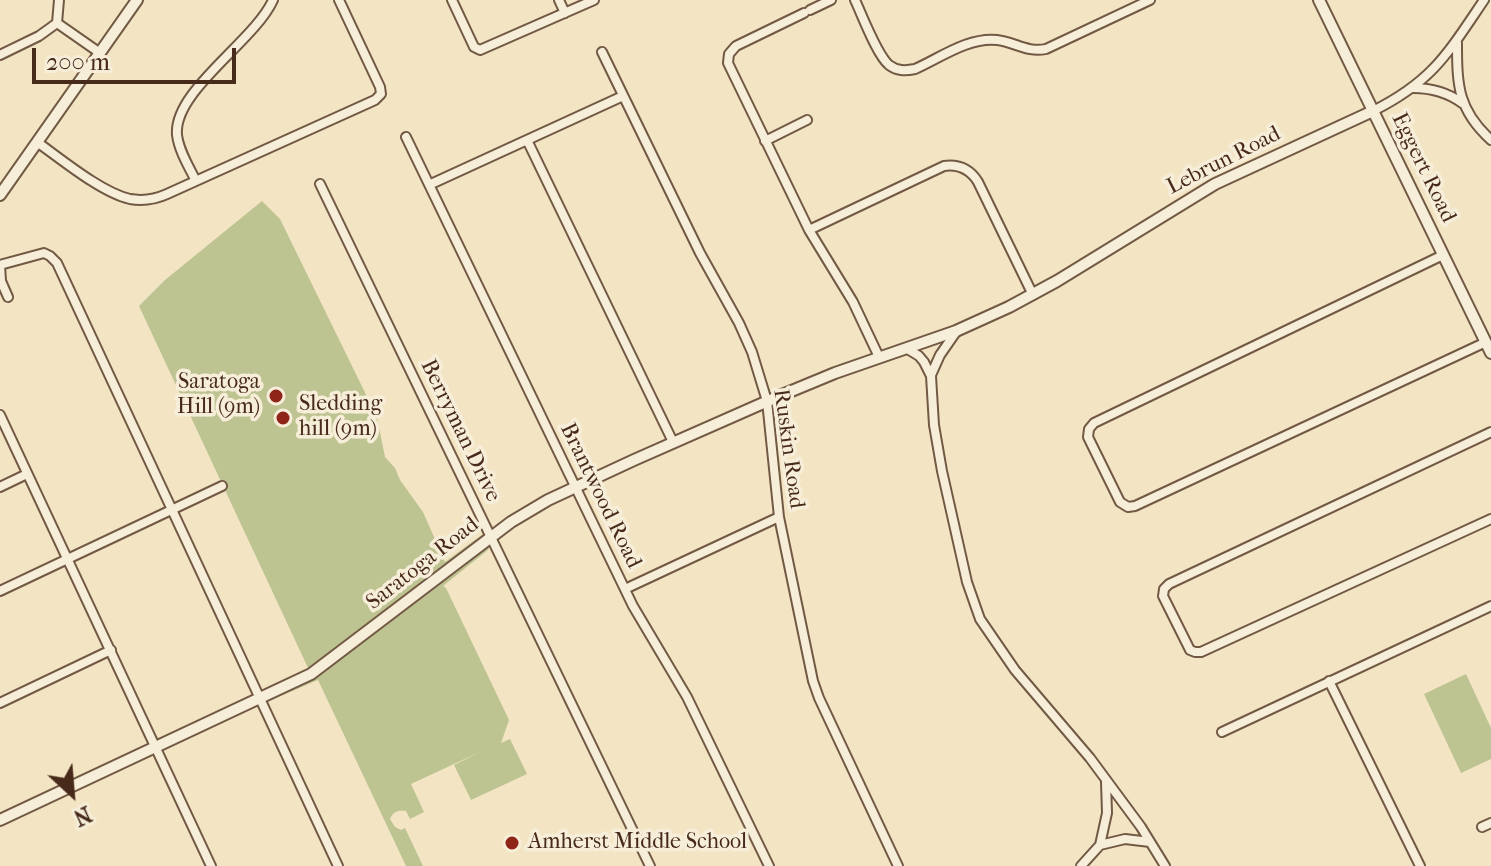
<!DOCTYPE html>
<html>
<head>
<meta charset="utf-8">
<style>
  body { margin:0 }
  #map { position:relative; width:1491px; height:866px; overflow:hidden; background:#f3e5c4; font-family:"IM FELL French Canon",serif }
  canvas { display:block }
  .north { position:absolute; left:32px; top:754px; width:80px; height:80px; -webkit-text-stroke:6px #f7eed9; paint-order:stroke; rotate:154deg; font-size:22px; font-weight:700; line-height:32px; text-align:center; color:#472a19 }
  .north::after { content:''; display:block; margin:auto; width:28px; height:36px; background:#472a19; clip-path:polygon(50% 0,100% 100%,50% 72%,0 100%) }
  .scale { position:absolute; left:32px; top:48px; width:204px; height:36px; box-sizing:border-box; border:4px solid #472a19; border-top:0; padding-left:10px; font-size:24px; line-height:28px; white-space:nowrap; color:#472a19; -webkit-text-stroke:6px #f7eed9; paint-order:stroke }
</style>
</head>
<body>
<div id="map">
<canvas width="1491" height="866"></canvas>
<div class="north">N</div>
<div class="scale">200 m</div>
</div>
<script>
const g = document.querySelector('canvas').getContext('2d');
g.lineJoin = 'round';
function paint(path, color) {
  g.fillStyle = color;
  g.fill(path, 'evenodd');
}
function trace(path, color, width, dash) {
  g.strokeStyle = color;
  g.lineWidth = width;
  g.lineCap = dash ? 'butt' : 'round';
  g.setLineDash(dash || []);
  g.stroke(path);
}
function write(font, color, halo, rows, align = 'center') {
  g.font = font + ' "IM FELL French Canon",serif';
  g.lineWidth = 7;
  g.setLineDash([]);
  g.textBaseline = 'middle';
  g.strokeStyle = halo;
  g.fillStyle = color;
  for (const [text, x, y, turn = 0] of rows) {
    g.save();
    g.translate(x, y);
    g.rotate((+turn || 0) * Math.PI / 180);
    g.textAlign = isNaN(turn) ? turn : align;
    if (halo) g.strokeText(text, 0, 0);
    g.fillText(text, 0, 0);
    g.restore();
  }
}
const green = new Path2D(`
  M 262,201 L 280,219 L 377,417 L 385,457 L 395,468 L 400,480 L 423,512 L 445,562 L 483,534 L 484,536 L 309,670 L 139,306 L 165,280 Z
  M 489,547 L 488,550 L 443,586 L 446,588 L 509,720 L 501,743 L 510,739 L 527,774 L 471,800 L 454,765 L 482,751 L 411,784 L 424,812 L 410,819 L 406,811 C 397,810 394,811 390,819 L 395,827 L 401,830 L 405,828 L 423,866 L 406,866 L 318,680 L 269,701 L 319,676 L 484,548 Z
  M 1466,674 L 1491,728 L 1491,759 L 1461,773 L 1424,694 Z`);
const minor = new Path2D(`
  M 452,0 L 474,47 L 480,50 L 594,0
  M 559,0 L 565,13
  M 855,0 C 862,15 877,55 889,65 C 897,71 905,71 915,69 C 940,58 968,37 997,40 C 1015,42 1027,53 1046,49 L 1150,0
  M 810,10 L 831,0
  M 804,13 L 736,46 L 729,54 L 728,63 L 809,230 L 853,302 L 879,357
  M 57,23 L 100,53
  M 57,23 L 59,0
  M 1457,43 C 1457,86 1458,110 1491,140
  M 602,52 L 700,253 L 739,323 L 752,352 L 767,401 L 779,517 L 813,681 L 819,698 L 898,866
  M 0,55 L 39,36 L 57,23
  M 1413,88 C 1432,88 1447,92 1462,103
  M 1373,111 C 1433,81 1448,53 1484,0
  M 406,137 L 633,606 L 687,697 L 769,866
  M 527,140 L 673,442
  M 765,141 L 807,120
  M 37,142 C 61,159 102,193 130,199 C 142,201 156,199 167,194 L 375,100 L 381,94 L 380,87 L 339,0
  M 196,181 C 189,167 179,151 177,135 C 173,91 254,42 273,0
  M 320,184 L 650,866
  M 431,184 L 623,96
  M 809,230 L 944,166 C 959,164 970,169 978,182 L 1033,295
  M 1443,255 L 1094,423 L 1089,429 L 1088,437 L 1120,502 L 1128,507 L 1135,506 L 1486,342
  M 0,265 L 44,253 L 50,256 L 57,263 L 338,866
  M 0,265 L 1,281 L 8,297
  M 906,348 L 919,356 L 924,362 L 931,376 L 934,425 L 942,471 L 967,582 L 980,619 L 1015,670 L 1090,758 L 1141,827 L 1165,866
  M 931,375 L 940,355 L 956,332
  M 0,415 L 211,866
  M 1491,432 L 1169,584 L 1164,589 L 1163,596 L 1190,650 L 1195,652 L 1201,652 L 1491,519
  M 0,487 L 27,474
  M 625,589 L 779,517
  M 0,591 L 222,486
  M 1329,681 L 1420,866
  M 0,703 L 111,650
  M 1222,732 L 1491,606
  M 1482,827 L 1491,823
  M 1100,845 L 1107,813 L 1106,782
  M 1081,866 L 1100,845 L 1125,839 L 1150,842`);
const tertiary = new Path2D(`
  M 1319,0 L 1491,353
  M 0,195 L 137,0
  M 0,820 L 311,674 L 511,522 L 548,500 L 634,460 L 777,397 L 835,373 L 956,331 L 1009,307 L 1057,281 L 1215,184 L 1373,111`);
const markers = [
  [276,396,8,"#8f2418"],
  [283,418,8,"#8f2418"],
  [512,843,8,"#8f2418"]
];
const streetNames = [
  ["Lebrun Road",1224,161,-27],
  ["Eggert Road",1423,168,64],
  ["Berryman Drive",460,431,64],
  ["Ruskin Road",788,449,82],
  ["Brantwood Road",600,496,64],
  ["Saratoga Road",423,564,-38]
];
const poiNames = [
  ["Saratoga",260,383,"right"],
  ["Hill (9m)",260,408,"right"],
  ["Sledding",299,405],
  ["hill (9m)",299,430],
  ["Amherst Middle School",528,843]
];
paint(green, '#bec392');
trace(minor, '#725944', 12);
trace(tertiary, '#725944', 14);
trace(minor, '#f7eed9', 8);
trace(tertiary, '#f7eed9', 10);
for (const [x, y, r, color] of markers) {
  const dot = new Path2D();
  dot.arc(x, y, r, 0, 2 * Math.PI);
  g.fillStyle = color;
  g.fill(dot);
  trace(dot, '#f7eed9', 3);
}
write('22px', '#472a19', '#f7eed9', streetNames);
write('22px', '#472a19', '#f7eed9', poiNames, 'left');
</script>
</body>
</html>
